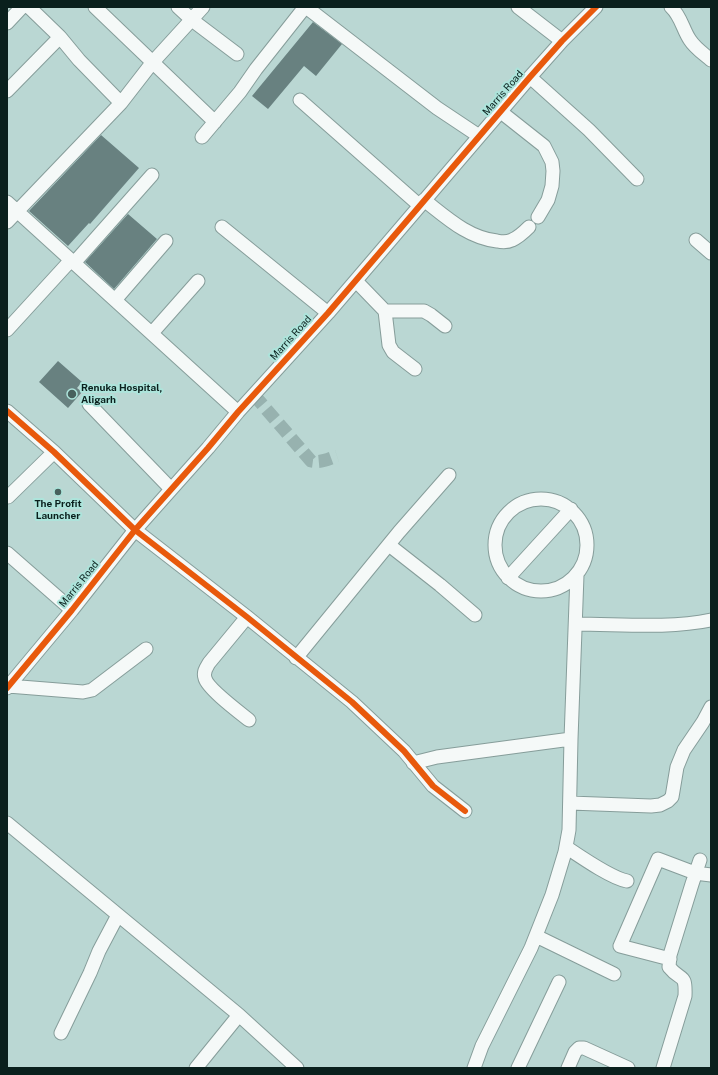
<!DOCTYPE html>
<html>
<head>
<meta charset="utf-8">
<style>
  body { margin:0 }
  #map { position:relative; width:718px; height:1075px; overflow:hidden; background:#bad7d3; font-family:"Public Sans",sans-serif }
  canvas { display:block }
  .frame { position:absolute; inset:0; border:8px solid #0a201d; pointer-events:none }
</style>
</head>
<body>
<div id="map">
<canvas width="718" height="1075"></canvas>
<div class="frame"></div>
</div>
<script>
const g = document.querySelector('canvas').getContext('2d');
g.lineJoin = 'round';
function paint(path, color) {
  g.fillStyle = color;
  g.fill(path, 'evenodd');
}
function trace(path, color, width, dash) {
  g.strokeStyle = color;
  g.lineWidth = width;
  g.lineCap = dash ? 'butt' : 'round';
  g.setLineDash(dash || []);
  g.stroke(path);
}
function write(font, color, halo, rows, align = 'center') {
  g.font = font + ' "Public Sans",sans-serif';
  g.lineWidth = 4;
  g.setLineDash([]);
  g.textBaseline = 'middle';
  g.strokeStyle = halo;
  g.fillStyle = color;
  for (const [text, x, y, turn = 0] of rows) {
    g.save();
    g.translate(x, y);
    g.rotate((+turn || 0) * Math.PI / 180);
    g.textAlign = isNaN(turn) ? turn : align;
    if (halo) g.strokeText(text, 0, 0);
    g.fillText(text, 0, 0);
    g.restore();
  }
}
const building = new Path2D(`
  M 313,22 L 342,44 L 316,76 L 304,66 L 268,109 L 252,96 Z
  M 101,135 L 139,168 L 90,224 L 89,223 L 68,246 L 29,211 Z
  M 128,214 L 157,239 L 114,289 L 85,262 Z
  M 58,361 L 82,382 L 77,388 L 82,392 L 68,408 L 39,382 Z`);
const minorTunnel = new Path2D(`
  M 254,395 L 311,461 C 321,463 328,459 337,456`);
const minor = new Path2D(`
  M 95,7 L 215,122
  M 178,7 L 192,20 L 237,54
  M 306,7 L 437,108 L 479,136
  M 518,7 L 562,41
  M 671,7 C 681,16 683,30 690,40 C 695,48 704,54 711,60
  M 7,23 L 22,7
  M 530,77 L 589,130 L 637,179
  M 7,91 L 60,37 L 29,7
  M 300,100 L 419,205
  M 121,103 L 152,63 L 203,7
  M 501,112 L 544,146 L 552,162 L 553,171 L 552,186 L 548,200 L 538,217
  M 202,137 L 240,92 L 256,69 L 305,7
  M 424,200 C 446,217 468,238 497,241 C 502,242 508,242 512,240 C 519,237 524,232 529,227
  M 7,202 L 238,412
  M 7,222 L 121,103 L 79,60 L 60,37
  M 222,227 L 328,313
  M 696,240 L 711,253
  M 74,263 L 152,175
  M 356,281 L 385,311 L 389,345 L 393,352 L 415,369
  M 115,300 L 166,241
  M 385,311 L 424,311 L 431,315 L 445,326
  M 7,330 L 71,260
  M 152,333 L 198,281
  M 89,404 L 171,489
  M 7,411 L 54,452 L 135,530 L 247,617 L 352,702 L 404,751 L 433,786 L 465,811
  M 8,497 L 54,452
  M495 545a46 46 0 1 1 92 0a46 46 0 1 1-92 0Z
  M 389,545 L 440,585 L 475,615
  M 7,553 L 72,610
  M 508,578 L 571,509
  M 247,617 L 209,663 C 206,668 203,672 205,678 C 207,688 239,712 249,720
  M 576,624 C 620,624 668,629 711,620
  M 296,658 L 399,532 L 449,475
  M 8,686 L 83,692 L 92,690 L 146,649
  M 7,688 L 72,610 L 135,530 L 208,448 L 238,412 L 328,313 L 530,77 L 562,41 L 596,7
  M 571,739 L 577,575
  M 413,763 L 437,757 L 571,739 L 569,830 L 565,852 L 552,895 L 531,948 L 482,1046 L 474,1068
  M 570,803 L 651,806 L 660,805 L 668,801 L 672,797 L 677,767 L 684,750 L 703,722 L 711,707
  M 7,823 L 239,1015 L 297,1068
  M 566,847 C 581,857 611,878 627,881
  M 536,936 L 614,974
  M 670,959 L 620,946 L 658,859 L 695,873 L 711,875
  M 61,1033 L 90,973 L 99,951 L 118,915
  M 196,1068 L 239,1015
  M 518,1068 L 559,982
  M 568,1068 L 575,1052 L 579,1048 L 584,1048 L 628,1068
  M 663,1068 L 685,996 C 686,972 681,982 669,967 L 670,955 L 692,884 L 700,860`);
const cycleway = new Path2D(`
  M 7,411 L 54,452 L 135,530 L 247,617 L 352,702 L 404,751 L 433,786 L 465,811
  M 7,688 L 72,610 L 135,530 L 208,448 L 238,412 L 328,313 L 530,77 L 562,41 L 596,7`);
const markers = [
  [72,394,5,"#48605d"],
  [58,492,4,"#48605d"]
];
const streetNames = [
  ["Marris Road",503,93,-49],
  ["Marris Road",291,338,-48],
  ["Marris Road",79,584,-51]
];
const poiNames = [
  ["Renuka Hospital,",81,388],
  ["Aligarh",81,400],
  ["The Profit",58,504,"center"],
  ["Launcher",58,516,"center"]
];
paint(building, '#688180');
trace(minorTunnel, '#97b2af', 13, [13, 6]);
trace(minor, '#869d9a', 15);
trace(minor, '#f5f9f8', 13);
trace(cycleway, '#e8590c', 6);
for (const [x, y, r, color] of markers) {
  const dot = new Path2D();
  dot.arc(x, y, r, 0, 2 * Math.PI);
  g.fillStyle = color;
  g.fill(dot);
  trace(dot, '#ade4db', 1.5);
}
write('10px', '#0a201d', '#ade4db', streetNames);
write('bold 10px', '#0a201d', '#ade4db', poiNames, 'left');
</script>
</body>
</html>
